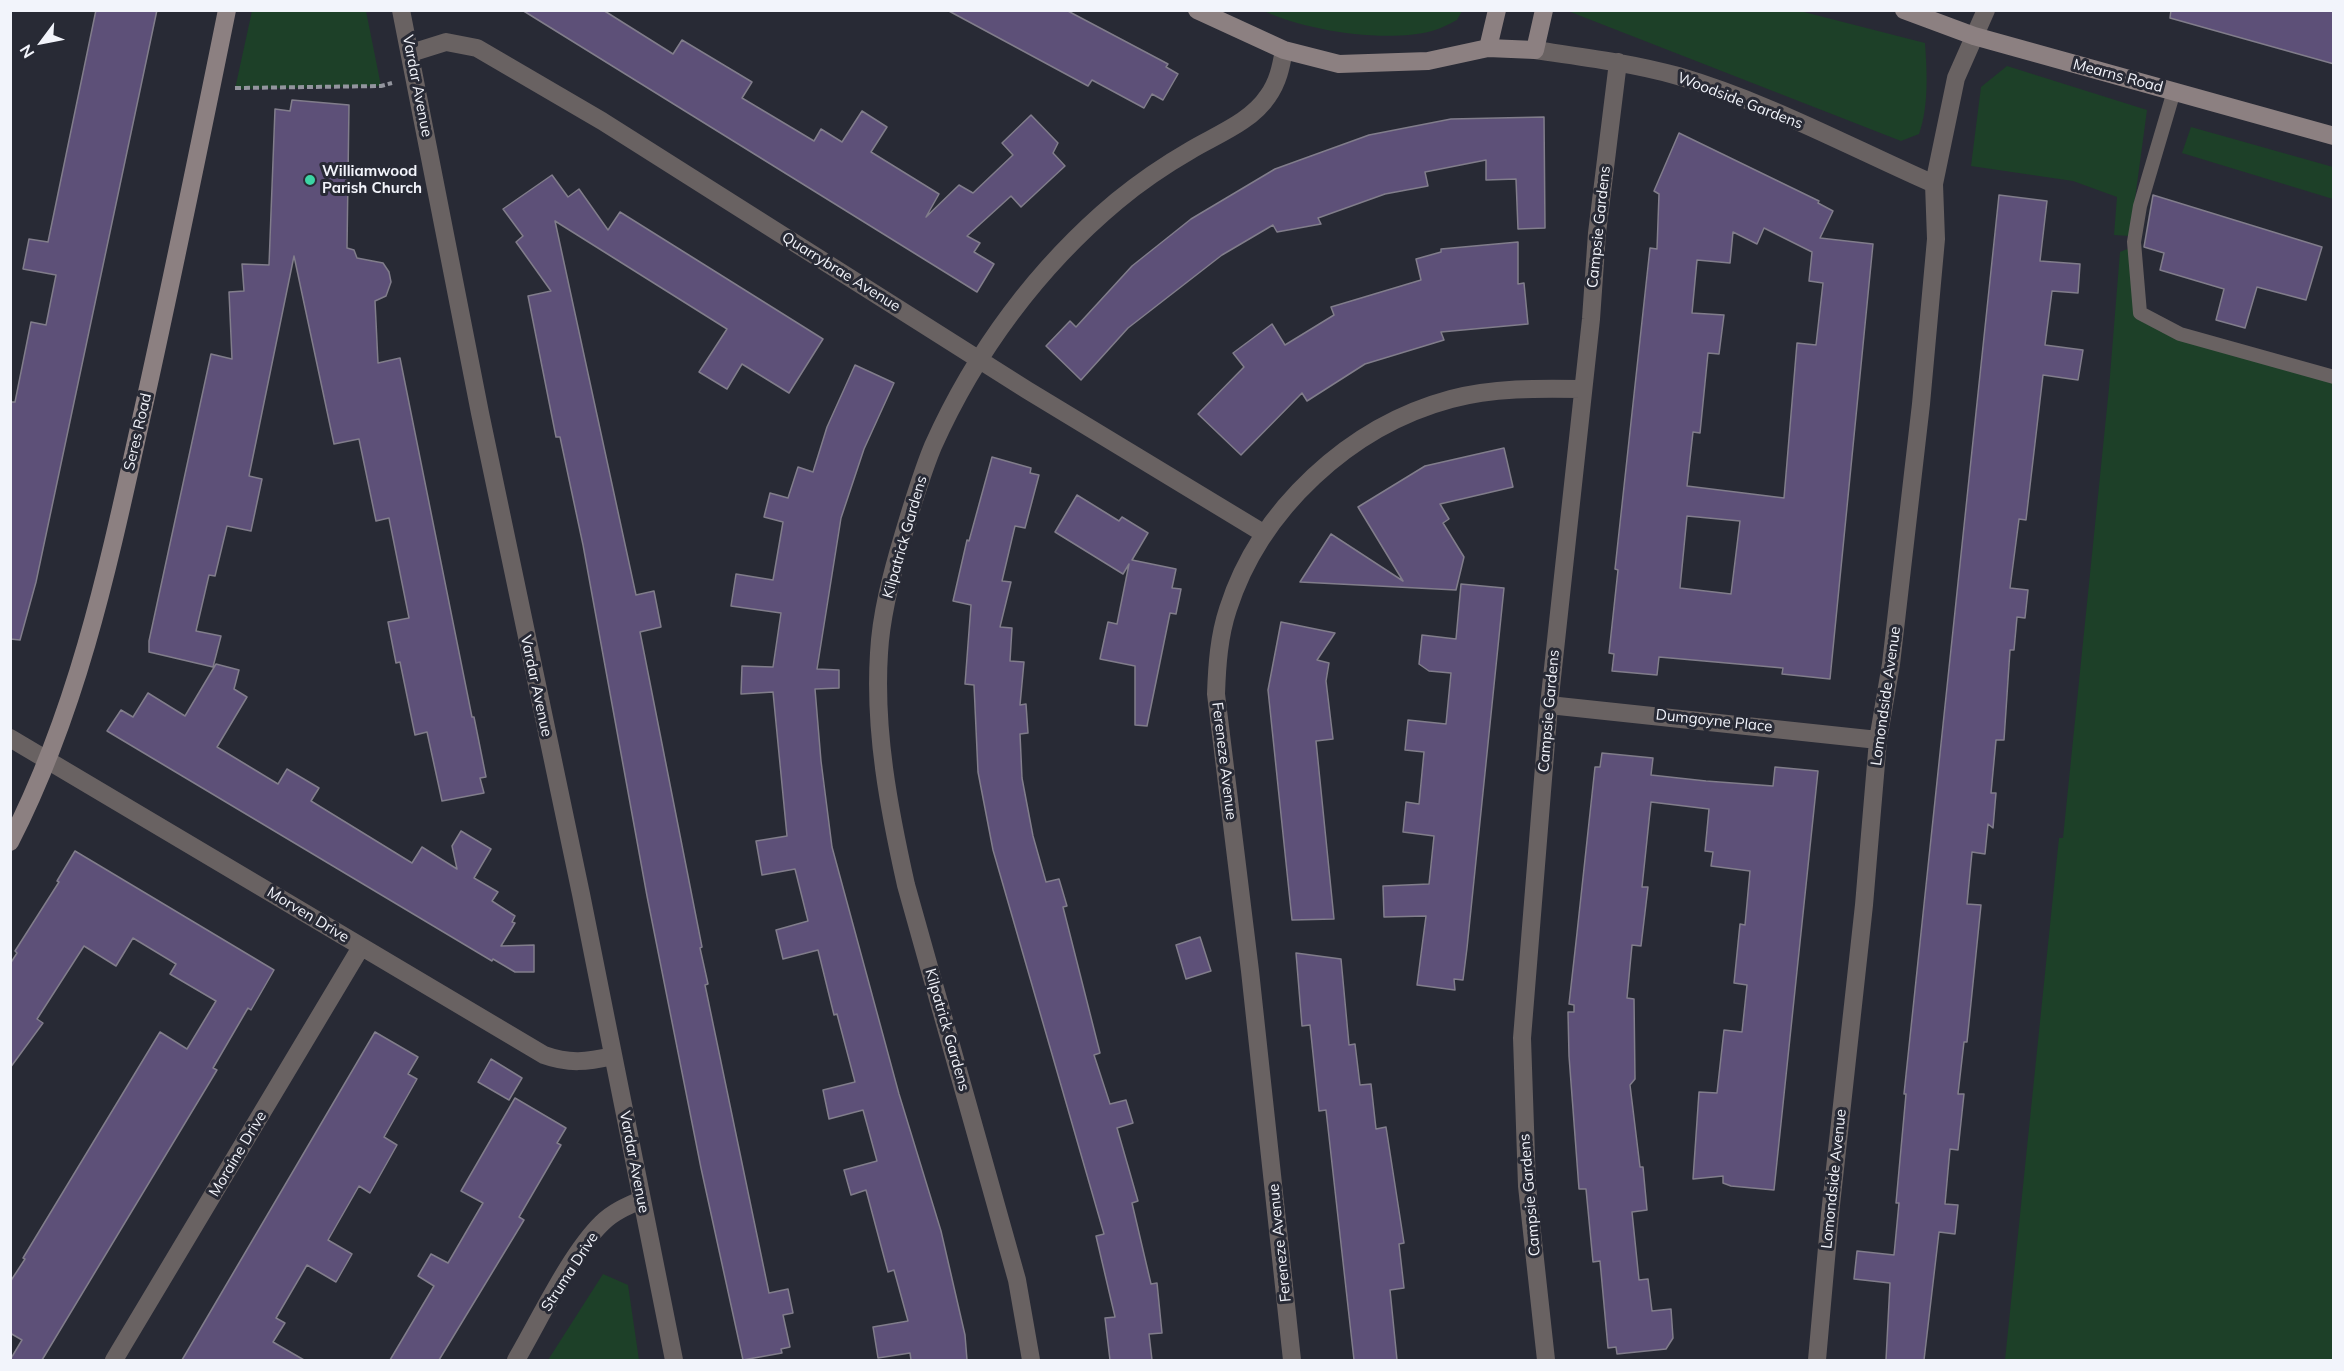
<!DOCTYPE html>
<html>
<head>
<meta charset="utf-8">
<style>
  body { margin:0 }
  #map { position:relative; width:2344px; height:1371px; overflow:hidden; background:#282a35; font-family:Mulish,sans-serif }
  canvas { display:block }
  .frame { position:absolute; inset:0; border:12px solid #f2f4fb; pointer-events:none }
  .north { position:absolute; left:12px; top:12px; width:60px; height:60px; -webkit-text-stroke:4px #282a35; paint-order:stroke; rotate:238deg; font-size:16px; font-weight:700; line-height:24px; text-align:center; color:#f2f4fb }
  .north::after { content:''; display:block; margin:auto; width:21px; height:27px; background:#f2f4fb; clip-path:polygon(50% 0,100% 100%,50% 72%,0 100%) }
</style>
</head>
<body>
<div id="map">
<canvas width="2344" height="1371"></canvas>
<div class="frame"></div>
<div class="north">N</div>
</div>
<script>
const g = document.querySelector('canvas').getContext('2d');
g.lineJoin = 'round';
function paint(path, color) {
  g.fillStyle = color;
  g.fill(path, 'evenodd');
}
function trace(path, color, width, dash) {
  g.strokeStyle = color;
  g.lineWidth = width;
  g.lineCap = dash ? 'butt' : 'round';
  g.setLineDash(dash || []);
  g.stroke(path);
}
function write(font, color, halo, rows, align = 'center') {
  g.font = font + ' Mulish,sans-serif';
  g.lineWidth = 6;
  g.setLineDash([]);
  g.textBaseline = 'middle';
  g.strokeStyle = halo;
  g.fillStyle = color;
  for (const [text, x, y, turn = 0] of rows) {
    g.save();
    g.translate(x, y);
    g.rotate((+turn || 0) * Math.PI / 180);
    g.textAlign = isNaN(turn) ? turn : align;
    if (halo) g.strokeText(text, 0, 0);
    g.fillText(text, 0, 0);
    g.restore();
  }
}
const green = new Path2D(`
  M 252,11 L 366,11 L 381,86 L 235,89 Z
  M 1264,11 L 1462,11 L 1457,20 C 1449,24 1440,29 1432,31 C 1385,43 1307,31 1264,11 Z
  M 1568,11 L 1800,11 L 1925,43 C 1927,72 1929,106 1919,134 L 1901,141 Z
  M 2007,66 L 2147,110 L 2130,236 L 2114,235 L 2117,197 L 2073,181 L 1971,166 L 1981,87 Z
  M 2191,127 L 2333,167 L 2333,199 L 2182,153 Z
  M 2137,245 L 2144,320 L 2333,377 L 2333,1360 L 2005,1360 L 2059,838 L 2063,838 L 2109,388 L 2120,252 Z
  M 603,1274 L 628,1285 L 639,1360 L 548,1360 Z`);
const building = new Path2D(`
  M 96,10 L 157,10 L 36,582 L 20,640 L 10,639 L 10,402 L 15,402 L 31,322 L 46,325 L 56,275 L 23,269 L 29,239 L 48,242 Z
  M 522,10 L 603,10 L 673,54 L 682,40 L 752,82 L 742,98 L 814,141 L 821,129 L 842,142 L 862,111 L 887,127 L 871,152 L 939,194 L 926,217 L 959,185 L 973,193 L 1013,155 L 1002,143 L 1031,115 L 1058,143 L 1053,153 L 1065,166 L 1021,207 L 1011,196 L 967,236 L 980,243 L 974,252 L 994,264 L 977,292 Z
  M 947,10 L 1066,10 L 1168,64 L 1166,67 L 1178,74 L 1163,100 L 1152,94 L 1144,108 L 1092,80 L 1088,86 Z
  M 2171,10 L 2334,10 L 2334,64 L 2170,18 Z
  M 292,100 L 349,105 L 347,248 L 354,250 L 357,258 L 383,263 L 389,272 L 391,282 L 386,296 L 375,301 L 378,363 L 400,358 L 472,717 L 474,717 L 486,777 L 480,778 L 484,793 L 442,801 L 427,732 L 415,735 L 400,662 L 396,663 L 388,622 L 409,618 L 389,518 L 376,521 L 359,439 L 334,444 L 294,256 L 249,476 L 262,479 L 251,531 L 227,526 L 215,576 L 209,575 L 196,631 L 221,636 L 213,667 L 149,652 L 149,641 L 211,354 L 232,359 L 229,292 L 244,291 L 242,264 L 269,265 L 275,109 L 290,111 Z
  M 1544,117 L 1545,228 L 1518,229 L 1516,179 L 1486,180 L 1486,160 L 1425,172 L 1428,186 L 1385,194 L 1318,218 L 1321,224 L 1277,232 L 1273,225 L 1222,255 L 1128,328 L 1081,380 L 1046,346 L 1070,321 L 1076,327 L 1132,266 L 1191,219 L 1275,169 L 1369,135 L 1451,119 Z
  M 1679,133 L 1819,201 L 1818,203 L 1833,211 L 1820,238 L 1873,244 L 1830,679 L 1782,674 L 1783,668 L 1659,657 L 1657,675 L 1612,671 L 1614,654 L 1609,653 L 1618,570 L 1615,569 L 1650,248 L 1657,249 L 1659,194 L 1654,191 ZM 1764,228 L 1812,252 L 1809,281 L 1823,283 L 1816,345 L 1797,343 L 1784,498 L 1687,486 L 1693,432 L 1700,433 L 1708,353 L 1719,354 L 1724,315 L 1692,313 L 1697,260 L 1730,263 L 1733,232 L 1757,244 ZM 1687,516 L 1740,521 L 1731,594 L 1680,588 Z
  M 552,175 L 568,197 L 579,189 L 608,230 L 620,212 L 823,339 L 789,393 L 742,364 L 727,389 L 699,372 L 727,329 L 555,221 L 636,595 L 654,591 L 661,627 L 640,632 L 702,947 L 700,948 L 708,984 L 705,985 L 769,1293 L 788,1289 L 793,1313 L 783,1315 L 790,1347 L 781,1349 L 782,1353 L 743,1360 L 701,1168 L 647,896 L 583,545 L 560,437 L 556,437 L 528,296 L 551,291 L 516,242 L 523,236 L 503,209 Z
  M 1999,195 L 2047,201 L 2040,261 L 2080,264 L 2078,293 L 2052,291 L 2045,345 L 2083,350 L 2078,380 L 2043,375 L 2026,520 L 2019,519 L 2010,588 L 2028,590 L 2025,618 L 2017,617 L 2014,650 L 2010,650 L 2004,740 L 1996,740 L 1991,793 L 1996,793 L 1993,828 L 1988,824 L 1985,854 L 1972,852 L 1967,904 L 1981,905 L 1967,1042 L 1964,1042 L 1958,1094 L 1964,1094 L 1958,1150 L 1950,1149 L 1945,1204 L 1958,1205 L 1955,1234 L 1939,1232 L 1924,1360 L 1886,1360 L 1890,1283 L 1854,1279 L 1857,1251 L 1894,1255 L 1899,1203 L 1896,1203 L 1906,1094 L 1904,1094 Z
  M 2153,195 L 2322,247 L 2306,300 L 2257,287 L 2245,328 L 2216,320 L 2224,289 L 2160,270 L 2164,253 L 2144,247 Z
  M 1518,242 L 1518,284 L 1524,283 L 1528,324 L 1441,332 L 1444,340 L 1365,364 L 1307,401 L 1302,393 L 1241,455 L 1198,414 L 1244,367 L 1233,353 L 1272,324 L 1285,345 L 1334,315 L 1331,307 L 1421,280 L 1416,259 L 1441,252 L 1441,249 Z
  M 855,365 L 894,383 L 864,449 L 841,518 L 817,669 L 839,670 L 839,688 L 815,689 L 821,761 L 832,847 L 899,1094 L 941,1231 L 965,1335 L 967,1360 L 911,1360 L 910,1353 L 878,1358 L 873,1327 L 908,1321 L 894,1270 L 888,1272 L 866,1190 L 851,1195 L 844,1170 L 877,1161 L 863,1110 L 829,1119 L 823,1090 L 855,1082 L 837,1014 L 834,1015 L 818,950 L 783,959 L 776,930 L 808,921 L 795,869 L 762,875 L 756,841 L 787,836 L 773,692 L 741,694 L 742,666 L 773,667 L 781,613 L 731,606 L 736,574 L 773,580 L 783,522 L 764,517 L 770,493 L 788,498 L 798,467 L 813,472 L 827,427 Z
  M 1504,448 L 1513,487 L 1440,504 L 1449,519 L 1443,523 L 1464,557 L 1456,590 L 1300,582 L 1331,534 L 1403,581 L 1358,507 L 1425,466 Z
  M 992,457 L 1031,468 L 1030,473 L 1039,475 L 1025,528 L 1015,526 L 1002,581 L 1011,582 L 1000,627 L 1012,628 L 1010,661 L 1024,662 L 1020,705 L 1026,704 L 1028,733 L 1020,734 L 1022,778 L 1033,836 L 1046,882 L 1059,879 L 1067,906 L 1063,907 L 1100,1053 L 1094,1055 L 1110,1104 L 1126,1100 L 1133,1123 L 1117,1128 L 1138,1201 L 1132,1203 L 1151,1284 L 1157,1283 L 1162,1333 L 1149,1334 L 1152,1360 L 1110,1360 L 1105,1318 L 1115,1317 L 1096,1236 L 1104,1234 L 993,850 L 978,772 L 974,685 L 965,684 L 971,605 L 953,601 L 967,540 L 969,541 Z
  M 1077,495 L 1119,521 L 1122,517 L 1148,533 L 1132,560 L 1176,569 L 1172,588 L 1181,589 L 1176,614 L 1170,613 L 1147,726 L 1135,725 L 1135,666 L 1100,659 L 1108,622 L 1117,624 L 1129,564 L 1123,574 L 1055,532 Z
  M 1461,584 L 1504,588 L 1467,948 L 1463,980 L 1454,979 L 1455,990 L 1417,985 L 1426,916 L 1384,917 L 1383,886 L 1429,884 L 1434,836 L 1403,832 L 1406,802 L 1419,804 L 1424,752 L 1405,750 L 1408,720 L 1446,724 L 1451,673 L 1429,671 L 1419,664 L 1422,635 L 1456,639 Z
  M 1281,622 L 1335,633 L 1317,660 L 1329,663 L 1326,681 L 1333,739 L 1316,741 L 1334,919 L 1292,920 L 1268,690 Z
  M 216,664 L 239,670 L 234,689 L 247,697 L 217,747 L 278,784 L 287,769 L 319,788 L 311,801 L 412,863 L 422,847 L 457,869 L 452,846 L 461,831 L 491,849 L 474,878 L 498,892 L 492,901 L 515,916 L 512,922 L 515,923 L 501,946 L 534,945 L 534,972 L 515,972 L 493,959 L 492,961 L 107,731 L 121,710 L 133,717 L 148,693 L 185,716 Z
  M 1602,753 L 1653,758 L 1651,775 L 1706,781 L 1773,786 L 1775,767 L 1818,771 L 1774,1190 L 1731,1186 L 1723,1183 L 1723,1176 L 1693,1179 L 1699,1092 L 1717,1093 L 1724,1030 L 1742,1032 L 1747,985 L 1734,983 L 1740,924 L 1745,925 L 1750,871 L 1711,866 L 1713,852 L 1705,851 L 1709,809 L 1651,802 L 1642,887 L 1648,887 L 1641,946 L 1632,945 L 1627,998 L 1634,999 L 1635,1079 L 1630,1085 L 1640,1167 L 1643,1167 L 1647,1210 L 1632,1212 L 1639,1280 L 1648,1279 L 1652,1311 L 1671,1309 L 1673,1338 L 1666,1349 L 1617,1354 L 1616,1347 L 1608,1348 L 1600,1261 L 1593,1262 L 1586,1189 L 1579,1189 L 1569,1056 L 1568,1012 L 1574,1012 L 1574,1005 L 1569,1004 L 1577,933 L 1595,767 L 1600,767 Z
  M 75,851 L 274,970 L 251,1010 L 248,1008 L 213,1068 L 217,1070 L 42,1360 L 10,1360 L 22,1340 L 10,1333 L 10,1282 L 25,1259 L 23,1258 L 160,1032 L 187,1049 L 216,1001 L 170,974 L 176,964 L 133,938 L 116,966 L 84,946 L 37,1019 L 43,1023 L 10,1068 L 10,964 L 17,953 L 15,951 L 59,882 L 57,881 Z
  M 1200,937 L 1211,971 L 1186,979 L 1176,945 Z
  M 1296,953 L 1341,959 L 1349,1045 L 1355,1044 L 1360,1085 L 1371,1084 L 1376,1129 L 1386,1127 L 1404,1243 L 1399,1244 L 1404,1288 L 1390,1290 L 1397,1360 L 1354,1360 L 1326,1110 L 1319,1111 L 1310,1025 L 1302,1026 Z
  M 375,1032 L 418,1057 L 408,1074 L 417,1079 L 384,1137 L 397,1145 L 370,1193 L 359,1186 L 328,1240 L 352,1254 L 336,1282 L 307,1265 L 276,1318 L 285,1323 L 273,1342 L 304,1360 L 182,1360 Z
  M 491,1059 L 522,1078 L 509,1100 L 478,1082 Z
  M 515,1098 L 566,1128 L 557,1143 L 561,1145 L 519,1217 L 524,1220 L 439,1360 L 390,1360 L 434,1286 L 418,1276 L 431,1254 L 448,1263 L 483,1203 L 461,1191 Z`);
const path = new Path2D(`
  M 235,88 L 381,86 L 392,83`);
const lane = new Path2D(`
  M 2174,91 L 2140,206 L 2134,242 L 2140,313 L 2180,334 L 2334,377`);
const street = new Path2D(`
  M 401,10 L 480,413 L 581,894 L 674,1360
  M 1535,50 C 1583,57 1631,63 1678,76 C 1767,102 1850,147 1934,184
  M 411,53 L 446,42 L 477,48 L 602,121 L 1027,390 L 1263,533
  M 1549,705 L 1878,740
  M 10,738 L 544,1055 C 569,1064 587,1062 613,1056
  M 114,1360 L 361,947
  M 516,1360 C 539,1321 570,1254 602,1223 C 613,1212 627,1206 641,1200
  M 1031,1360 L 1017,1280 L 906,885 C 889,809 874,731 879,653 C 881,614 892,573 903,536 C 912,506 921,475 933,446 C 975,352 1038,267 1117,201 C 1140,182 1165,165 1191,150 C 1216,135 1251,122 1268,96 C 1278,82 1281,67 1284,50
  M 1292,1360 L 1250,971 L 1216,694 C 1217,665 1219,636 1228,609 C 1260,509 1350,426 1451,399 C 1492,388 1539,388 1582,389
  M 1546,1360 L 1527,1186 L 1522,1038 L 1549,705 L 1591,319 L 1597,233 L 1618,62
  M 1817,1360 L 1830,1214 L 1864,905 L 1878,740 L 1891,664 L 1921,404 L 1936,239 L 1934,184 L 1956,78 L 1986,10`);
const secondary = new Path2D(`
  M 1197,10 L 1284,50 L 1339,64 L 1428,61 L 1488,48 L 1535,50 L 1544,10
  M 1904,10 L 1974,36 L 2334,136
  M 1488,48 L 1497,10
  M 10,842 C 76,713 106,577 137,437 C 169,295 198,153 227,10`);
const markers = [
  [310,180,6,"#3cd4a4"]
];
const streetNames = [
  ["Mearns Road",2118,76,15],
  ["Vardar Avenue",417,86,79],
  ["Woodside Gardens",1740,101,21],
  ["Campsie Gardens",1599,227,-84],
  ["Quarrybrae Avenue",841,272,32],
  ["Seres Road",138,432,-77],
  ["Kilpatrick Gardens",905,537,-74],
  ["Vardar Avenue",536,686,78],
  ["Lomondside Avenue",1886,696,-82],
  ["Campsie Gardens",1549,711,-85],
  ["Dumgoyne Place",1714,721,6],
  ["Fereneze Avenue",1224,761,83],
  ["Morven Drive",308,915,31],
  ["Kilpatrick Gardens",947,1030,74],
  ["Moraine Drive",238,1154,-59],
  ["Vardar Avenue",634,1162,79],
  ["Lomondside Avenue",1834,1179,-84],
  ["Campsie Gardens",1530,1195,-95],
  ["Fereneze Avenue",1280,1243,-96],
  ["Struma Drive",570,1272,-57]
];
const poiNames = [
  ["Williamwood",322,171],
  ["Parish Church",322,188]
];
paint(green, '#1d4028');
paint(building, '#5d5078');
trace(building, '#817d8b', 1.5);
trace(path, '#93959e', 4, [6, 3]);
trace(lane, '#696262', 14);
trace(street, '#696262', 18);
trace(secondary, '#8c8081', 18);
for (const [x, y, r, color] of markers) {
  const dot = new Path2D();
  dot.arc(x, y, r, 0, 2 * Math.PI);
  g.fillStyle = color;
  g.fill(dot);
  trace(dot, '#282a35', 2);
}
write('15px', '#f2f4fb', '#282a35', streetNames);
write('bold 15px', '#f2f4fb', '#282a35', poiNames, 'left');
</script>
</body>
</html>
